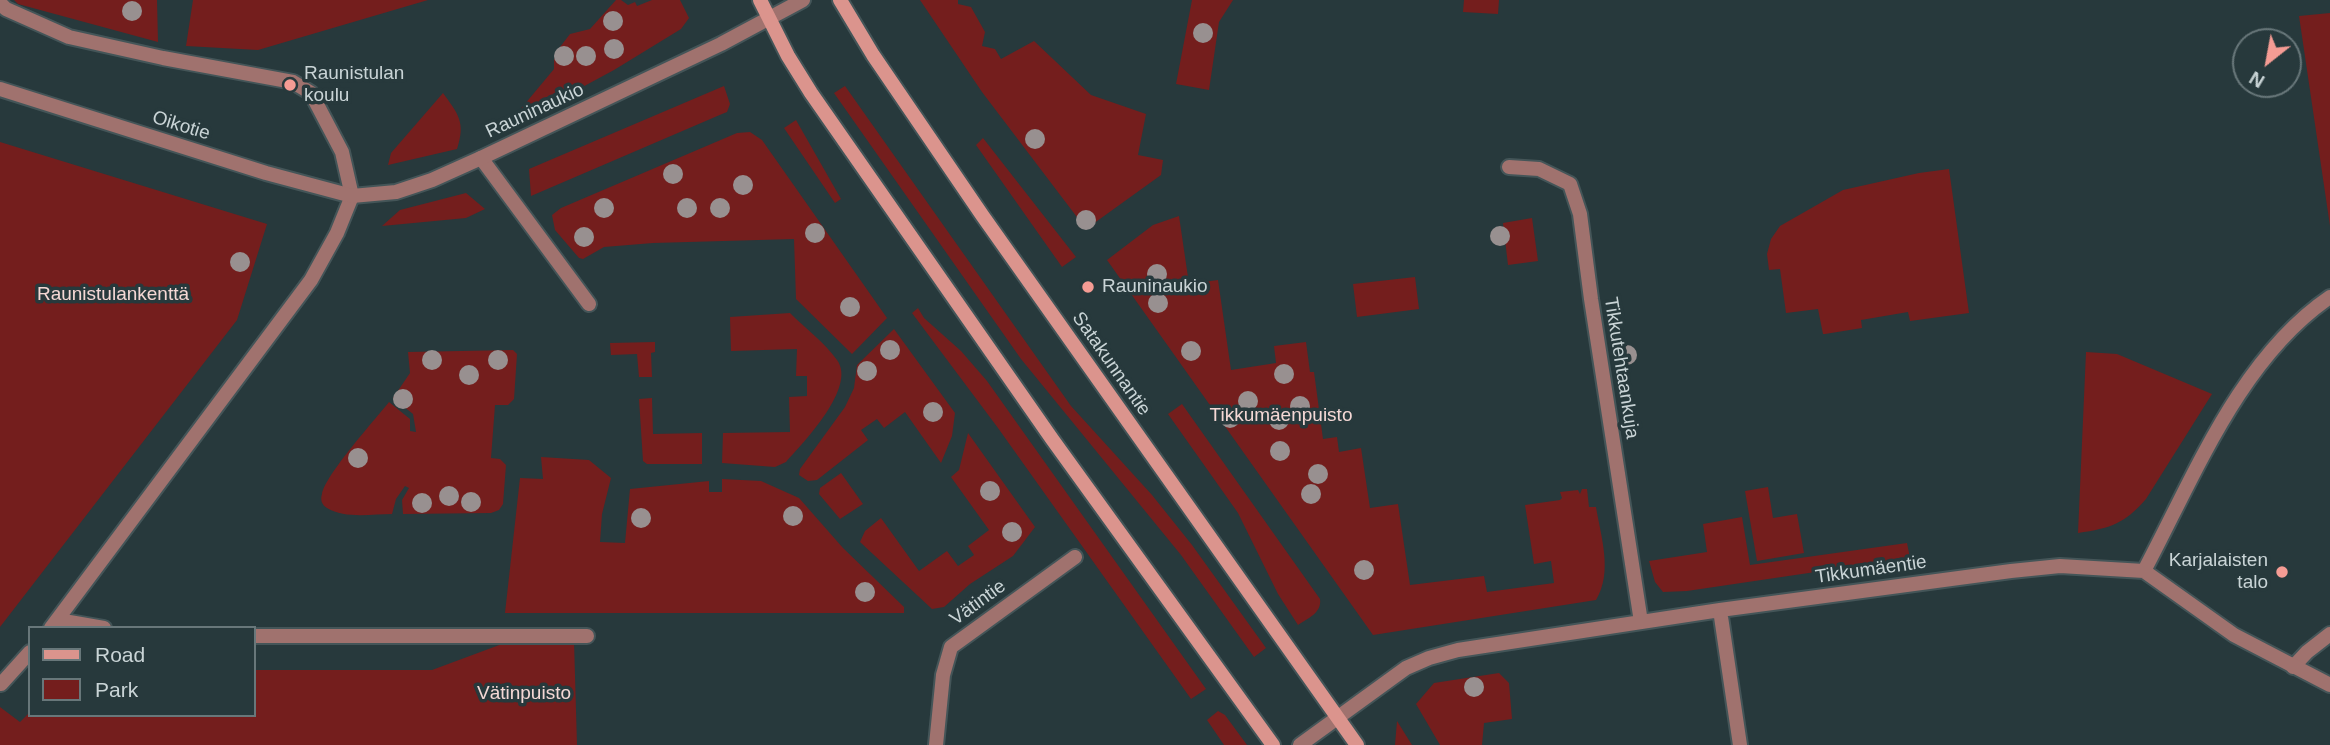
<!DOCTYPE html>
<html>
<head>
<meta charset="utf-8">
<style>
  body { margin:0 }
  #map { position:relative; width:2330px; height:745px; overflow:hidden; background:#27393c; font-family:Arial,sans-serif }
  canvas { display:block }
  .legend { position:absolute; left:28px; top:626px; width:228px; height:91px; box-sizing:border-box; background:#27393c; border:2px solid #68777a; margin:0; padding:9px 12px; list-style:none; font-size:21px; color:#c9d4d6 }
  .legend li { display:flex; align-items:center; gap:14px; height:35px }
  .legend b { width:35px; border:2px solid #68777a }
  .north { position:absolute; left:2232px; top:28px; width:70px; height:70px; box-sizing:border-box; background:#27393c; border:2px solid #68777a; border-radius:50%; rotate:211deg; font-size:19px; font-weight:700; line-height:28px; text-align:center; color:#c9d4d6 }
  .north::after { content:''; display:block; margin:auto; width:24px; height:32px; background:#f59c94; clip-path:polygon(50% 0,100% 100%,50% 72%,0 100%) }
</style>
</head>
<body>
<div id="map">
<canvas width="2330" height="745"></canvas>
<ul class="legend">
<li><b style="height:9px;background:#db948d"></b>Road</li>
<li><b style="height:19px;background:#741e1d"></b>Park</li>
</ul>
<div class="north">N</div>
</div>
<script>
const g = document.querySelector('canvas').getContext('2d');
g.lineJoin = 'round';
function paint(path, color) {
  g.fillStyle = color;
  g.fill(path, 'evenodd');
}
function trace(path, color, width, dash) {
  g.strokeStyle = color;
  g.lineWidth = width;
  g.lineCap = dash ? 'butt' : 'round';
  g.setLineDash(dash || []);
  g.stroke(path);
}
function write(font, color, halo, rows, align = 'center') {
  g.font = font + ' Arial,sans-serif';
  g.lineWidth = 7;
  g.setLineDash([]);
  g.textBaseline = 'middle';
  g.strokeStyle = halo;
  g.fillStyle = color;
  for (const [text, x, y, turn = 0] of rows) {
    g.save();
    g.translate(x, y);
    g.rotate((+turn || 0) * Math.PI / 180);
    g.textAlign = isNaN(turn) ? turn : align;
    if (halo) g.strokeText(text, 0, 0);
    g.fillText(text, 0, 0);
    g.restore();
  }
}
const green = new Path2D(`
  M 14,0 L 157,0 L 158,42 L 18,4 Z
  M 193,0 L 428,0 L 258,50 L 186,46 Z
  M 616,0 L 621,0 L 628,5 L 635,2 L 637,6 L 652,0 L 680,0 L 689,18 L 681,29 L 614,70 L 525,118 L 519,111 L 554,69 L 554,60 L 560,47 L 570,34 L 590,29 Z
  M 920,0 L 958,0 L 958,4 L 971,7 L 985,32 L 982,46 L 995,49 L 1001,59 L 1034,41 L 1091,95 L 1146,114 L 1138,155 L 1163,160 L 1161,175 L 1086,229 L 982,92 Z
  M 1192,0 L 1233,0 L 1219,22 L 1209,90 L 1176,84 Z
  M 1464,0 L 1499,0 L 1498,14 L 1463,12 Z
  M 2330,13 L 2330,226 L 2299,16 Z
  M 724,86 L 730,104 L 727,112 L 722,114 L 531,196 L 529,169 Z
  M 845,86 L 1071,406 L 1152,495 L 1192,545 L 1266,648 L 1254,657 L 1181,555 L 1021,359 L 834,93 Z
  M 443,93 C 458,114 466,122 457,149 L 388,165 L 391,153 Z
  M 796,120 L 841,199 L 835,203 L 784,128 Z
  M 750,132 L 762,140 L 887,318 L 852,354 L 796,299 L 794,239 L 653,243 L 604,247 L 583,259 L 579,258 L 555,230 L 552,215 L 561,208 L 737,133 Z
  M 983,138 L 1076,257 L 1062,267 L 976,145 Z
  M 0,142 L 267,224 L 237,320 L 0,627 Z
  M 1949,169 L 1969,313 L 1910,321 L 1908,312 L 1861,320 L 1862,328 L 1825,334 L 1823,334 L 1818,309 L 1786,313 L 1780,269 L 1769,270 L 1767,254 L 1771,239 L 1780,226 L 1843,190 L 1919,173 Z
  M 466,193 L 485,209 L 466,218 L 382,226 L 400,210 Z
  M 1179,216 L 1189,284 L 1218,280 L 1231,370 L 1276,363 L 1274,346 L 1306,342 L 1310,372 L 1314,372 L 1323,439 L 1337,437 L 1339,452 L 1361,448 L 1370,508 L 1398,504 L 1410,585 L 1484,576 L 1487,592 L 1554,583 L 1551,561 L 1534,564 L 1525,505 L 1560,500 L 1562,498 L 1560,492 L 1578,490 L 1580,494 L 1582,489 L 1587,489 L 1589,507 L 1596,507 C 1601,537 1613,572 1596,600 L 1373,635 L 1107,260 L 1153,225 Z
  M 1532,218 L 1538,261 L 1508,265 L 1503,223 Z
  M 1415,277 L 1419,309 L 1357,317 L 1353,284 Z
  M 918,308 L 924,318 L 961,351 L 987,381 L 1206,689 L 1191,699 L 998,428 L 912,313 Z
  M 790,313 C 805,328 825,343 837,360 C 857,387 804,442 786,462 L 775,467 L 722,463 L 723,433 L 790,432 L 789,397 L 807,396 L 807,376 L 796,376 L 797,349 L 731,351 L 730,317 Z
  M 894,329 L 955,413 L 952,436 L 941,463 L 905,412 L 884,428 L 877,419 L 861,430 L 868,440 L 817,480 L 808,481 L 799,475 L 800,469 L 845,407 L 854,388 L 857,365 Z
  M 655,342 L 655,352 L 651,353 L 652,377 L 639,377 L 637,354 L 611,355 L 610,343 Z
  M 513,350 L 517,354 L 514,399 L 508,405 L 495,405 L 491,458 L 500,459 L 506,465 L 503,504 L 499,510 L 491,513 L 403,514 L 402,500 L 409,488 L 405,486 L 396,499 L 392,514 C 372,514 345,519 327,508 C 322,505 320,500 322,494 C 326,474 374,421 389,402 L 410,419 L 410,431 L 416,432 L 413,414 L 393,398 L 410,373 L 408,352 Z
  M 2086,352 L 2117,354 L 2212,394 L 2146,499 C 2124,524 2111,528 2078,533 Z
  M 652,398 L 653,434 L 702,433 L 702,464 L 647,464 L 643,461 L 639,399 Z
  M 1182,404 L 1320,599 C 1322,613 1308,618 1298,625 L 1278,594 L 1238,513 L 1168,414 Z
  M 968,433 L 1035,527 L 1013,556 L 970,584 L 944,607 L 932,609 L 860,542 L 865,531 L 881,518 L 919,571 L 947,551 L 958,566 L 974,555 L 968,546 L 989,530 L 951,477 L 959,470 Z
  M 541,457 L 589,460 L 611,478 L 602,514 L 600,542 L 625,543 L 630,489 L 709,481 L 709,492 L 722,492 L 722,479 L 761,481 L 799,498 L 843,548 L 904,607 L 904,613 L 505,613 L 520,478 L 543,479 Z
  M 841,473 L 863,504 L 840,519 L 819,494 L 820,488 Z
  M 1768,487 L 1773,518 L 1797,514 L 1804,553 L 1757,561 L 1745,491 Z
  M 1742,517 L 1750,565 L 1907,543 L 1910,558 L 1687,591 L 1663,592 L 1655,582 L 1649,561 L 1707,552 L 1703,524 Z
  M 574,641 L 577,745 L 0,745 L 0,707 L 20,722 L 30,712 L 30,715 L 254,715 L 254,670 L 432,670 L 502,644 Z
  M 1499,673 L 1509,683 L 1512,719 L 1484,723 L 1482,745 L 1440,745 L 1416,704 L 1434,683 Z
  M 1218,711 L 1225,715 L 1247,745 L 1224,745 L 1207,720 Z
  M 1397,721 L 1412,745 L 1395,745 Z`);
const lane = new Path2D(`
  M 0,3 L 6,9 L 69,37 L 163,58 L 293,82 L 311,93 L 342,152 L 352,196 L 337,233 L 311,280 L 51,628
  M 481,158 L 589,304
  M 58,620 L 104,628
  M 254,636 L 587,636
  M 2293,667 L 2307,652 L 2330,634
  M 1,684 L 30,652`);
const street = new Path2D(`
  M 0,89 L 266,173 L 352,196 L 396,192 L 432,180 L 481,158 L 721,44 L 803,0
  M 1509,167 L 1539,169 L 1570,184 L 1580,214 L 1591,299 L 1641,622
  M 2144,571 L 2234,635 L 2330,685
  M 1720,610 L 1740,745
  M 936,745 L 943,675 L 951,647 L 1075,557
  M 1300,745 L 1406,668 L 1429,658 L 1458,650 L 1720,610 L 2011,571 L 2060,566 L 2144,571 C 2194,477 2240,358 2330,297`);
const secondary = new Path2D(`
  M 760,0 L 788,56 L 811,93 L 1052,439 L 1273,745
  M 840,0 L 873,55 L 982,215 L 1357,745`);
const trees = [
  [132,11],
  [613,21],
  [1203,33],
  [614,49],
  [564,56],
  [586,56],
  [1035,139],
  [673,174],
  [743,185],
  [604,208],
  [687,208],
  [720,208],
  [1086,220],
  [815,233],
  [1500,236],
  [584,237],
  [240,262],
  [1157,274],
  [1158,303],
  [850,307],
  [890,350],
  [1191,351],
  [1627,355],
  [432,360],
  [498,360],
  [867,371],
  [1284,374],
  [469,375],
  [403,399],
  [1248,401],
  [1300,406],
  [933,412],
  [1230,418],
  [1279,420],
  [1280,451],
  [358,458],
  [1318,474],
  [990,491],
  [1311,494],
  [449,496],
  [471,502],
  [422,503],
  [793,516],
  [641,518],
  [1012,532],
  [1364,570],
  [865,592],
  [1474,687]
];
const markers = [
  [290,85,7,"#f59c94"],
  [1088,287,7,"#f59c94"],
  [2282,572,7,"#f59c94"]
];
const poiNames = [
  ["Raunistulan",304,74],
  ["koulu",304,96],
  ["Rauninaukio",1102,287],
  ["Karjalaisten",2268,561,"right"],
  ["talo",2268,583,"right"]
];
const streetNames = [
  ["Rauninaukio",535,111,-25],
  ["Oikotie",181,126,17],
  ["Satakunnantie",1111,364,55],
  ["Tikkutehtaankuja",1621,368,81],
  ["Tikkumäentie",1871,570,-8],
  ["Vätintie",978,603,-36]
];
const parkNames = [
  ["Raunistulankenttä",113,295],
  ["Tikkumäenpuisto",1281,416],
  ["Vätinpuisto",524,694]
];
paint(green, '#741e1d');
trace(lane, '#445558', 18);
trace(street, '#445558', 18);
trace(secondary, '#445558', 18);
trace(lane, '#a0726e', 14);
trace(street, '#a0726e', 14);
trace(secondary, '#db948d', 14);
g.fillStyle = '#989090';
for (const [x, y] of trees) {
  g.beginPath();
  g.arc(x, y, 10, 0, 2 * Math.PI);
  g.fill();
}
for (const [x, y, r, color] of markers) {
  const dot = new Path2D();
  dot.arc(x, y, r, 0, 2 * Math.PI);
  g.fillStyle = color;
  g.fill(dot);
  trace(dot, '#27393c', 2.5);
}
write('19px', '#c9d4d6', '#27393c', poiNames, 'left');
write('19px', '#c9d4d6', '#27393c', streetNames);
write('19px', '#f4d8d5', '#27393c', parkNames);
</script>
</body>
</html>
